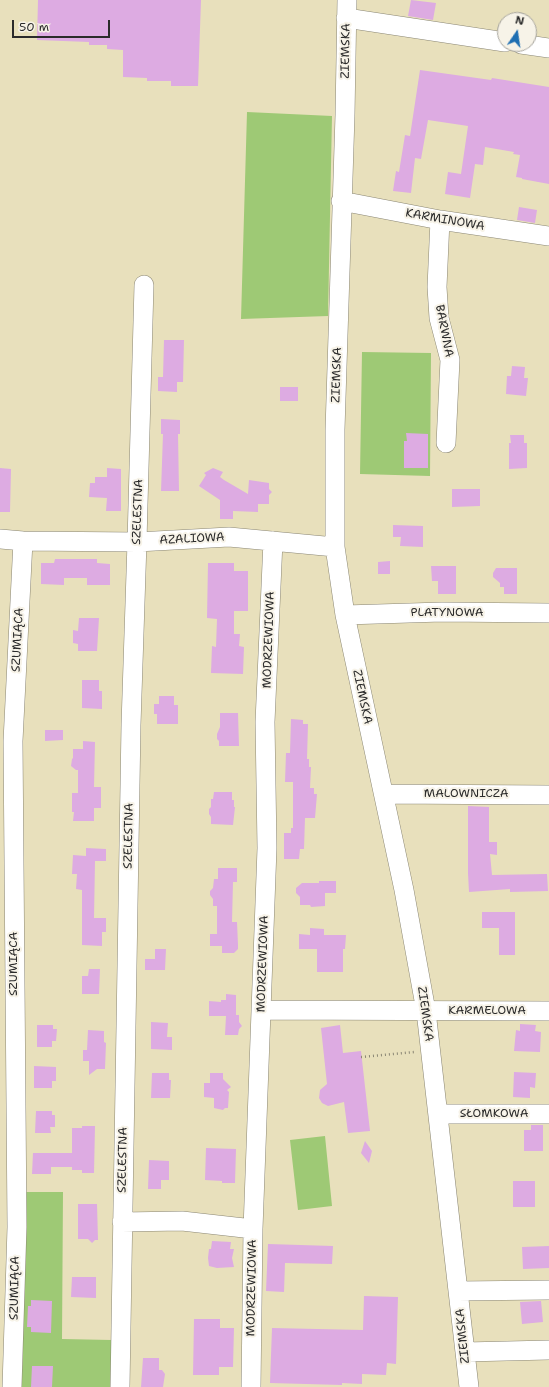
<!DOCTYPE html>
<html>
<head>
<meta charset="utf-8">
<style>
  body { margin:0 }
  #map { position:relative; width:549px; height:1387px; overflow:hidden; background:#e8e0bc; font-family:"Shantell Sans",sans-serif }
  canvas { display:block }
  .north { position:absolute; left:497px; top:12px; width:40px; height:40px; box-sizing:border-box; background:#f7f3e8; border:1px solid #a5a39c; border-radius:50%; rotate:13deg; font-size:11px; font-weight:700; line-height:16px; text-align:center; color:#2b2b2b }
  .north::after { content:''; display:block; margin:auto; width:14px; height:18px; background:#1f6fb2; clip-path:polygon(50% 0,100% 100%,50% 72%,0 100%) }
  .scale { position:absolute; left:12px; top:20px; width:98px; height:18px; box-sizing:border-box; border:2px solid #2b2b2b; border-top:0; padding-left:5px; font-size:12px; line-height:14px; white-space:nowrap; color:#2b2b2b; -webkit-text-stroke:3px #f7f3e8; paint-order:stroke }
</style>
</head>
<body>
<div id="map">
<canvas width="549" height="1387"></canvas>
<div class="north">N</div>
<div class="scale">50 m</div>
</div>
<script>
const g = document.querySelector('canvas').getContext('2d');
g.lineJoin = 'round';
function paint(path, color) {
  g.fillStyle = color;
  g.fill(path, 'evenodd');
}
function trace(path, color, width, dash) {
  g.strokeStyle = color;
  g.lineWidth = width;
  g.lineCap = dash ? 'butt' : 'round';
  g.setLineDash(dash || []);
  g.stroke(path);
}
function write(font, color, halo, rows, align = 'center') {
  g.font = font + ' "Shantell Sans",sans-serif';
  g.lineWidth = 4;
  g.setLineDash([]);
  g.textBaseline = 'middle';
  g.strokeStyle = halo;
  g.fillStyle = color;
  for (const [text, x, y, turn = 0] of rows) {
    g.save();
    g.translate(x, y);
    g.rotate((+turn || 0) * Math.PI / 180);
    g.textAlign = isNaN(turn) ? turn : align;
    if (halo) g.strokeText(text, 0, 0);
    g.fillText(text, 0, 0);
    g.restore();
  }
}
const green = new Path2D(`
  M 247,112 L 332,116 L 328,316 L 241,319 Z
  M 362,352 L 431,353 L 430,476 L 360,474 Z
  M 325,1136 L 332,1206 L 298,1210 L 290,1140 Z
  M 23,1192 L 63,1192 L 62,1339 L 111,1340 L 111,1387 L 22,1387 Z`);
const building = new Path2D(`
  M 38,0 L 201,0 L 198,86 L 171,86 L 171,81 L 147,81 L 147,78 L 123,77 L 123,50 L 107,49 L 107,45 L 89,45 L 89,42 L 37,40 Z
  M 411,0 L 436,3 L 433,20 L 408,16 Z
  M 420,70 L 491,80 L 492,78 L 549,87 L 549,184 L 522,179 L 522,178 L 516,177 L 520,155 L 513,154 L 514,152 L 485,147 L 483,165 L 475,164 L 470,198 L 445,194 L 448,172 L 461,174 L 468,126 L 428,120 L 421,159 L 415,158 L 411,193 L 393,191 L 396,171 L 399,172 L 405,135 L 410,136 Z
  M 519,207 L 537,210 L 535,223 L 517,220 Z
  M 164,340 L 184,340 L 183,382 L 177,382 L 177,392 L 158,391 L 158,377 L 163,377 Z
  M 512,366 L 525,367 L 524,378 L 528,378 L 526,396 L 506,394 L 507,376 L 511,376 Z
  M 280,387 L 298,387 L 298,401 L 280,401 Z
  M 161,419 L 180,420 L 180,434 L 178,434 L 179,491 L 161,491 L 163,434 L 161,434 Z
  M 406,433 L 428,434 L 428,468 L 404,468 L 404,441 L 407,441 Z
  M 510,435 L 524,435 L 524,443 L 527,443 L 527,468 L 509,469 L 509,443 L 511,443 Z
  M 0,468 L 11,469 L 10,512 L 0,512 Z
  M 107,468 L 121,469 L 121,511 L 106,511 L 107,498 L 89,497 L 90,483 L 95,483 L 95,477 L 107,477 Z
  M 213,468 L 223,472 L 220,477 L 224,480 L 248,494 L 249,480 L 269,483 L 269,489 L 272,492 L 269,495 L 269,504 L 258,504 L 258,512 L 233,511 L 233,519 L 220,519 L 220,500 L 199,486 L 206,475 L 204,473 Z
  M 452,489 L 480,489 L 480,506 L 452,507 Z
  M 393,525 L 423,526 L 423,547 L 400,546 L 401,537 L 393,537 Z
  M 55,559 L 97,559 L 97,563 L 110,564 L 110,585 L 87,585 L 87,578 L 64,578 L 64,585 L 41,584 L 41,563 L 54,563 Z
  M 390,561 L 390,574 L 378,574 L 378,562 Z
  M 208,563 L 234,563 L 234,571 L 248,571 L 248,611 L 234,611 L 234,634 L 240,634 L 239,646 L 244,647 L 243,674 L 211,673 L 212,646 L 216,647 L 217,619 L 207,618 Z
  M 431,566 L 456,566 L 456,594 L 438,594 L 438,581 L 432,581 Z
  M 496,568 L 517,568 L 517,594 L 504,594 L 504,587 L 500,587 L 500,583 L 493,577 L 493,573 Z
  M 79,618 L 99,618 L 97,651 L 78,651 L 78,644 L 73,643 L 73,630 L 78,631 Z
  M 82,680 L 99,680 L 99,691 L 102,691 L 102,709 L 82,708 Z
  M 159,696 L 174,696 L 174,705 L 178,705 L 178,724 L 157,724 L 157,714 L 154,714 L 154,704 L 159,704 Z
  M 220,713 L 238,713 L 239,746 L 219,746 L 219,741 L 217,739 L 217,734 L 220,727 Z
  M 291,719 L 303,720 L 303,724 L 308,724 L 307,759 L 309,759 L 309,767 L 311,767 L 310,788 L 314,788 L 314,794 L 317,794 L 315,818 L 305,818 L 304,849 L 300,849 L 299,859 L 284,859 L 284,833 L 291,833 L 291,828 L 293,828 L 293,782 L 285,782 L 286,753 L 290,753 Z
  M 45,730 L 63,730 L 63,740 L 45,741 Z
  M 83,741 L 95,742 L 94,787 L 101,787 L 101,808 L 94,808 L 94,821 L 73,821 L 74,812 L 72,812 L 72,793 L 78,793 L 78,770 L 76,770 L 71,766 L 72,759 L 73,758 L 73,749 L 83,749 Z
  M 214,792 L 232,792 L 232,800 L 234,800 L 234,807 L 235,807 L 233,825 L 211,824 L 211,817 L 209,814 L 209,809 L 211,807 L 211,799 L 213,799 Z
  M 468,806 L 489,807 L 489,842 L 497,842 L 497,855 L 490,854 L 492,875 L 547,874 L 548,891 L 510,892 L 510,889 L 469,892 L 468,873 Z
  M 86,848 L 106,849 L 106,861 L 95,861 L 94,918 L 106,918 L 106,932 L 102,932 L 102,946 L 82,945 L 82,890 L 76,889 L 77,874 L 72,874 L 73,855 L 86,856 Z
  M 218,868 L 237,868 L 237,882 L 233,882 L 232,922 L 237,922 L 238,945 L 238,949 L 234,953 L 222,953 L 222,946 L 210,946 L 210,934 L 217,934 L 217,906 L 213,906 L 213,899 L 210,895 L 210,891 L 213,888 L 214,879 L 218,879 Z
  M 319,881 L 336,881 L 336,893 L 325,893 L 325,906 L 311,907 L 310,905 L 300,905 L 300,897 L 296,893 L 296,888 L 302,883 L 319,883 Z
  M 482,912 L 515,912 L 515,955 L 499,955 L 499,928 L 482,928 Z
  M 310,928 L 324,929 L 324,935 L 346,935 L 345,949 L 343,949 L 343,972 L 317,972 L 317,949 L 299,949 L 299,934 L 310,935 Z
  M 155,949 L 166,949 L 165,970 L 145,970 L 145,959 L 155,959 Z
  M 89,969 L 100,969 L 99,994 L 82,994 L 82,976 L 88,976 Z
  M 226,994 L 236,995 L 236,1015 L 239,1015 L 239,1022 L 242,1026 L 239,1029 L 238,1035 L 225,1035 L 226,1016 L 209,1016 L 209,1001 L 221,1002 L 221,1000 L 226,1000 Z
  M 151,1022 L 168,1023 L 167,1037 L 172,1037 L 172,1050 L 151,1049 Z
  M 520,1024 L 536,1025 L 535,1031 L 541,1032 L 540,1052 L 514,1051 L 516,1030 L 520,1031 Z
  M 37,1025 L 53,1025 L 53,1029 L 57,1029 L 56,1041 L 52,1041 L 52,1047 L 37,1047 Z
  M 340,1025 L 343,1053 L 361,1051 L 370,1131 L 348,1133 L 344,1102 L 328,1106 L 322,1103 L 319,1098 L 320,1090 L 327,1084 L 321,1028 Z
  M 88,1030 L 104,1031 L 104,1042 L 106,1043 L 105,1069 L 97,1069 L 89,1075 L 89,1061 L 83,1061 L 83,1050 L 87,1050 Z
  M 34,1066 L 56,1067 L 56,1081 L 52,1081 L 52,1088 L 34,1088 Z
  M 514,1072 L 536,1073 L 535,1088 L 530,1087 L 530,1098 L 513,1097 Z
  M 152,1073 L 169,1073 L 169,1080 L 171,1080 L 170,1098 L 151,1098 Z
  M 210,1073 L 223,1073 L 223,1079 L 231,1087 L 227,1090 L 229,1092 L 228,1108 L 225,1108 L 223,1110 L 214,1108 L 214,1098 L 204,1097 L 204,1083 L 210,1083 Z
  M 36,1111 L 52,1111 L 52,1115 L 55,1115 L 55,1127 L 50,1127 L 51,1133 L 35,1133 Z
  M 531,1125 L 543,1125 L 543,1151 L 524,1151 L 524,1130 L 531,1130 Z
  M 82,1126 L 95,1126 L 94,1173 L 82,1173 L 82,1170 L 72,1170 L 72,1167 L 51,1167 L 51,1174 L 32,1174 L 33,1153 L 72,1153 L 72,1128 L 82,1128 Z
  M 365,1141 L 372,1151 L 369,1163 L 361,1153 Z
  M 206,1148 L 236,1149 L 235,1183 L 222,1183 L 222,1181 L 205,1180 Z
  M 149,1160 L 169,1161 L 169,1180 L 161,1180 L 161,1189 L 148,1189 Z
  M 513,1181 L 535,1181 L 535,1207 L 513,1207 Z
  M 78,1204 L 97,1204 L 98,1240 L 95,1240 L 92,1243 L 88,1239 L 78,1239 Z
  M 212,1241 L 231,1242 L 230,1249 L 234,1249 L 232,1258 L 234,1267 L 217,1268 L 209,1266 L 208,1258 L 209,1249 L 211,1249 Z
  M 268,1244 L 333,1246 L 332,1264 L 285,1263 L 284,1292 L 266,1291 Z
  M 549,1246 L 549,1268 L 523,1269 L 522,1247 Z
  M 72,1277 L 96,1277 L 96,1298 L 71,1297 Z
  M 364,1296 L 398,1297 L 396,1364 L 387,1363 L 386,1375 L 362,1374 L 362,1384 L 342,1383 L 342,1385 L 270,1383 L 272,1328 L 363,1330 Z
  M 31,1300 L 52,1301 L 51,1333 L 31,1332 L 31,1327 L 27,1327 L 28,1306 L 31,1306 Z
  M 541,1301 L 543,1322 L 522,1324 L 520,1302 Z
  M 194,1319 L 220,1319 L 220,1328 L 234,1328 L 233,1367 L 219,1367 L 219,1375 L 193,1375 Z
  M 143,1358 L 159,1358 L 159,1370 L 162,1370 L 165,1374 L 163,1387 L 141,1387 Z
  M 32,1366 L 53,1366 L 52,1387 L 31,1387 Z`);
const path = new Path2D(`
  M 361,1057 L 415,1052`);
const minor = new Path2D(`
  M 347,0 L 345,115 L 335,430 L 335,547 L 345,615 L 404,890 L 426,1011 L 469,1387
  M 346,18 L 505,42
  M 521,44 L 549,48
  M 341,201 L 440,220 L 549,236
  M 440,220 L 437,287 L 439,318 L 450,360 L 446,443
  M 0,539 L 23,541 L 137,542 L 229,537 L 335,547
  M 345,615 L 442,612 L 549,613
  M 384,794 L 549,795
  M 261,1010 L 549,1011
  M 438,1114 L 549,1114
  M 122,1222 L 182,1221 L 253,1229
  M 458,1291 L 549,1290
  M 465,1352 L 549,1350
  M 12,1387 L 17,1227 L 13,741 L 23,541
  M 120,1387 L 131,725 L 137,542 L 144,285
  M 251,1387 L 253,1229 L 267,848 L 265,722 L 273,541`);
const streetNames = [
  ["ZIEMSKA",346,51,-89],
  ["KARMINOWA",445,220,10],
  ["BARWNA",444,331,79],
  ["ZIEMSKA",337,375,-88],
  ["SZELESTNA",138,512,-88],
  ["AZALIOWA",192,539,-3],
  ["PLATYNOWA",447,613],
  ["SZUMIĄCA",18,640,-87],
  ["MODRZEWIOWA",269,640,-88],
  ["ZIEMSKA",362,697,78],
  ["MALOWNICZA",466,794],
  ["SZELESTNA",129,836,-89],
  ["SZUMIĄCA",14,964,-90],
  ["MODRZEWIOWA",263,964,-88],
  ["KARMELOWA",487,1011],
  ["ZIEMSKA",425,1014,82],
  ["SŁOMKOWA",494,1114],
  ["SZELESTNA",123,1160,-89],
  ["SZUMIĄCA",15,1288,-89],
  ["MODRZEWIOWA",252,1288,-89],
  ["ZIEMSKA",463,1336,-96]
];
paint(green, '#9ec975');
paint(building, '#ddabe2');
trace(minor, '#8a8674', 20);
trace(path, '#8a8674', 2.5, [1, 3]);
trace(minor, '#fff', 19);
write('12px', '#2b2b2b', '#f7f3e8', streetNames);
</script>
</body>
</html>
